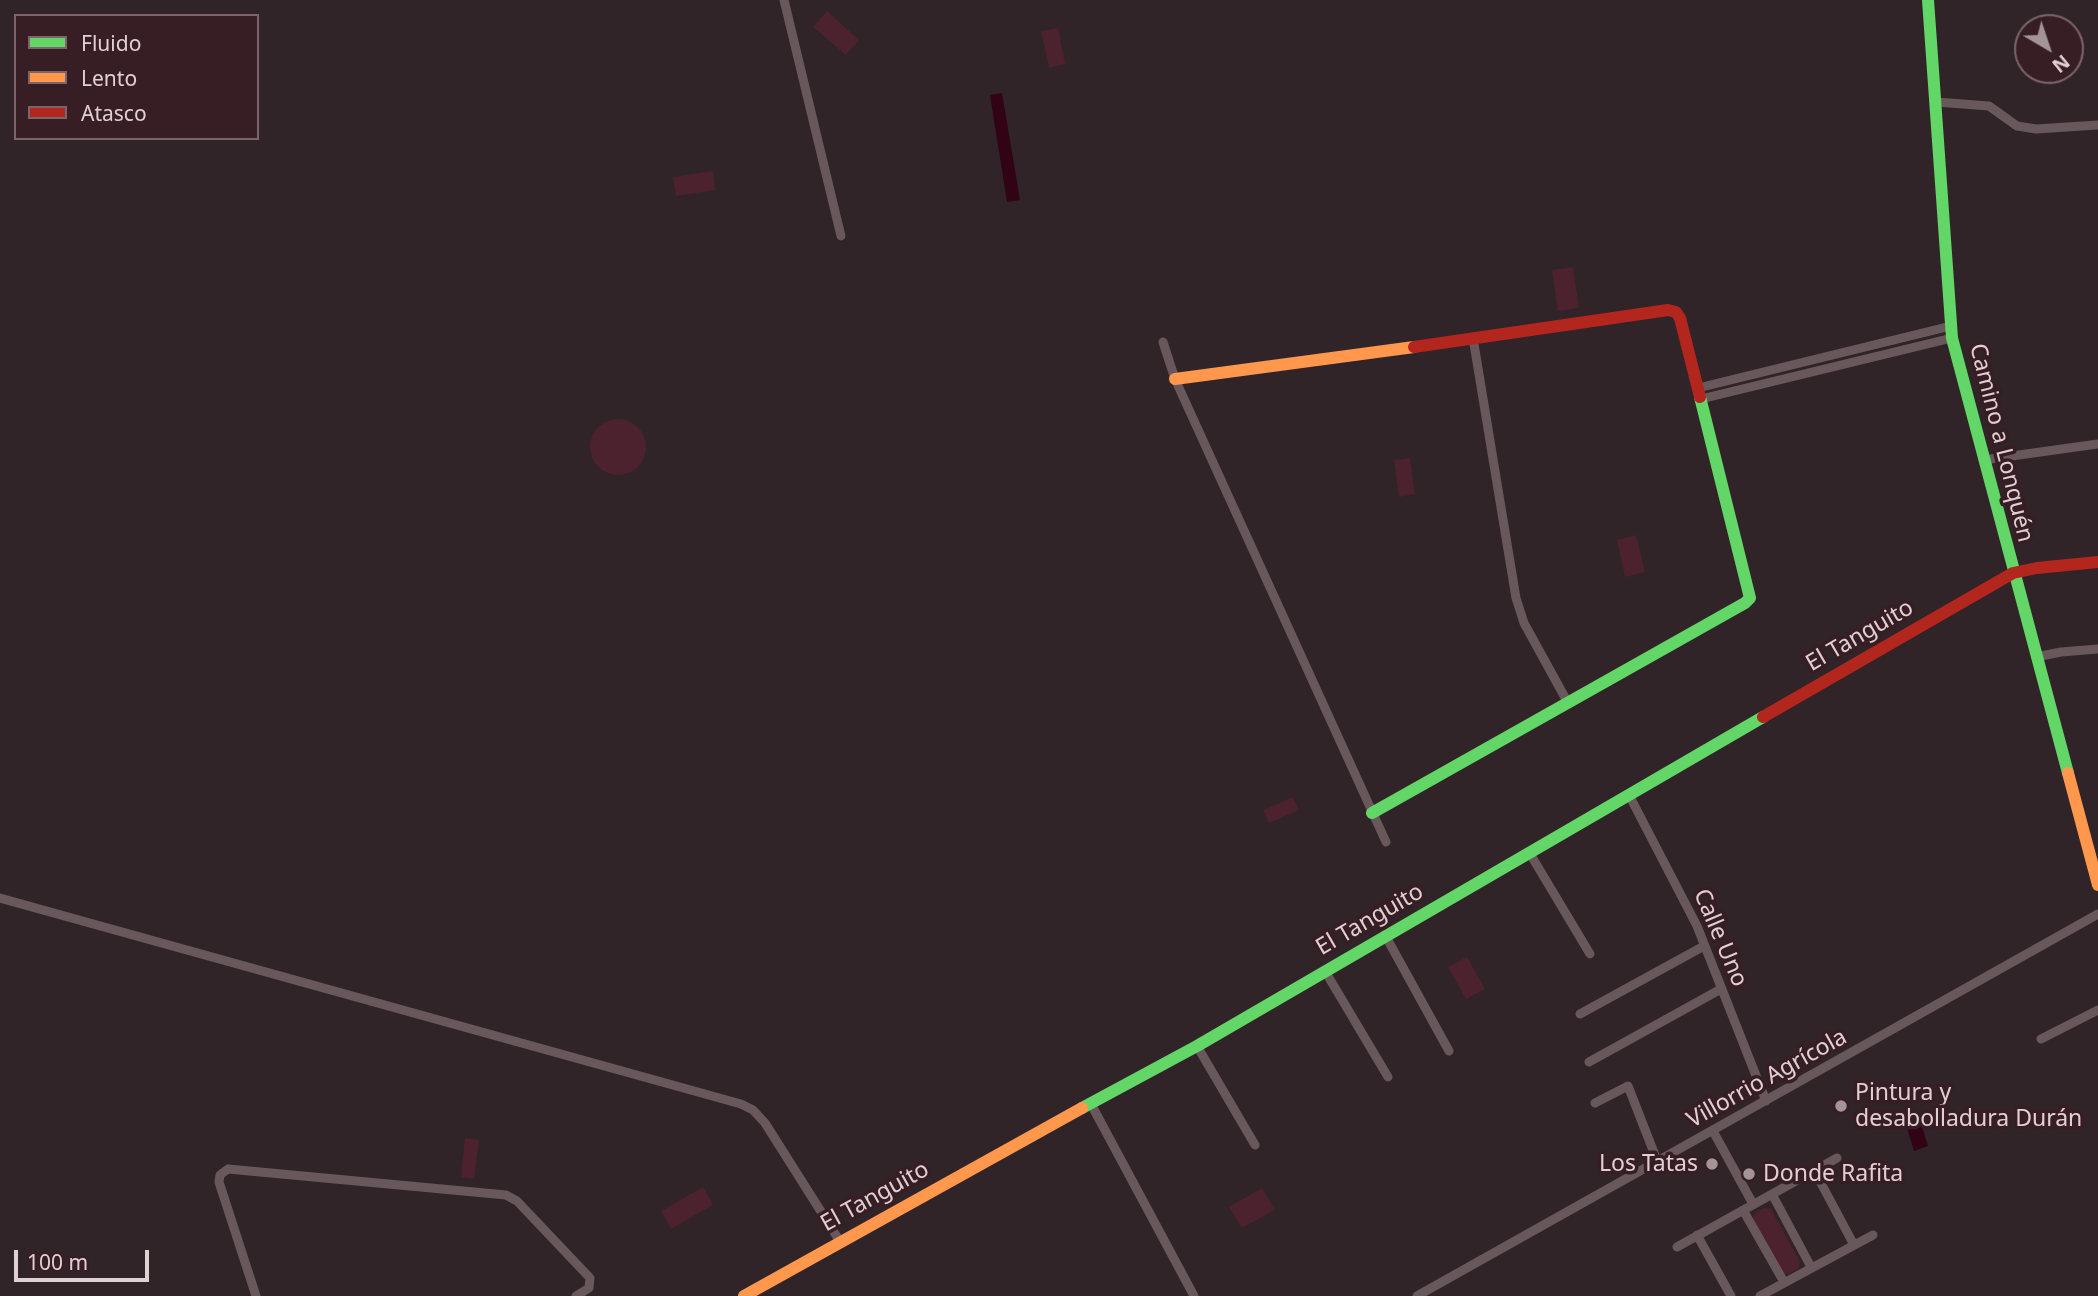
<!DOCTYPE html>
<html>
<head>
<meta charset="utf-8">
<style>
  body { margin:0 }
  #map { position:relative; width:2098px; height:1296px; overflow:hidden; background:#312428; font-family:"Noto Sans",sans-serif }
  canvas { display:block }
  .legend { position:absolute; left:14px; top:14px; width:245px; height:126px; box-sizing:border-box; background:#371e25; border:2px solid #7b656b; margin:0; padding:9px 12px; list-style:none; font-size:21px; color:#e1d0d3 }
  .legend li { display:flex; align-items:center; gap:14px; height:35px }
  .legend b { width:35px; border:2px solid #7b656b }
  .north { position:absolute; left:2014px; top:14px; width:70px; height:70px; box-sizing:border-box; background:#371e25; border:2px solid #7b656b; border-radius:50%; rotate:141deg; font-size:19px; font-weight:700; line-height:28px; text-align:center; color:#e1d0d3 }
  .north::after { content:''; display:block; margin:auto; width:24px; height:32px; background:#a39497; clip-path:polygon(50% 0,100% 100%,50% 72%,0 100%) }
  .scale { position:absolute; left:14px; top:1250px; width:135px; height:32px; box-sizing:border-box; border:4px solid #e1d0d3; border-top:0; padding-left:9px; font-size:21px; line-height:24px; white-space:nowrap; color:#e1d0d3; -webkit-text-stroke:5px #371e25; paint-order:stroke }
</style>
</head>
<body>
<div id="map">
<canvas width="2098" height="1296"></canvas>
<ul class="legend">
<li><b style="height:9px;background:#63d668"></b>Fluido</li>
<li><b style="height:9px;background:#ff974d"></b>Lento</li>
<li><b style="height:9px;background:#b3261e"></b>Atasco</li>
</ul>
<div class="north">N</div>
<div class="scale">100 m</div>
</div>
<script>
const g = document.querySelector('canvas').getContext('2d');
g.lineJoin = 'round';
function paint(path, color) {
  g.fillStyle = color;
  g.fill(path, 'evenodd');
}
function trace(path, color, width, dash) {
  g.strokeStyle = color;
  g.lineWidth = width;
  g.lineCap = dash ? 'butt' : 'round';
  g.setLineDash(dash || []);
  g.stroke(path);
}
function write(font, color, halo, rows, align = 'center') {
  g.font = font + ' "Noto Sans",sans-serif';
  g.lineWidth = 7;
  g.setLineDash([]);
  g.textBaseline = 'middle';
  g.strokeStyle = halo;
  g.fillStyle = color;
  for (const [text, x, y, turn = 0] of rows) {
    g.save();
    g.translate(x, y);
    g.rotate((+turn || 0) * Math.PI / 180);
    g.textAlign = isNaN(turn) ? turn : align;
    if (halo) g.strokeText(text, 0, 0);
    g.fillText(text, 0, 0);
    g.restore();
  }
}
const green = new Path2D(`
  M 827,11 L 859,40 L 846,55 L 813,27 Z
  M 1058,28 L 1065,64 L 1049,68 L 1041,31 Z
  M 713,171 L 715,190 L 676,196 L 673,177 Z
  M 1573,267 L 1579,308 L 1558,311 L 1552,270 Z
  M590 447a28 28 0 1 1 56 0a28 28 0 1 1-56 0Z
  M 1410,458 L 1415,494 L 1399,497 L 1394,460 Z
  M 1636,535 L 1645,572 L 1625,577 L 1617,540 Z
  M 1293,797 L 1299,810 L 1269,823 L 1263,810 Z
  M 1467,957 L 1485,989 L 1466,999 L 1448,967 Z
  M 465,1138 L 479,1140 L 474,1179 L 461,1177 Z
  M 703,1187 L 713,1205 L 671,1229 L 661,1211 Z
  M 1262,1188 L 1275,1210 L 1242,1228 L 1229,1207 Z
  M 1763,1208 L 1771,1209 L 1800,1262 L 1799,1268 L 1788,1274 L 1781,1273 L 1752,1221 L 1754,1214 Z`);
const water = new Path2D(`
  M 1002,93 L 1020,200 L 1007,202 L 990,95 Z
  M 1921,1123 L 1928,1146 L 1914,1151 L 1907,1128 Z`);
const street = new Path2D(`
  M 784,0 L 841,236
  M 1936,102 L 1989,106 L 2017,126 L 2036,129 L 2098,125
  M 1473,338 L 1516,598 L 1524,623 L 1568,703
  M 1163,342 L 1175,379 L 1386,842
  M 1698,388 L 1951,326
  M 1701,399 L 1952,338
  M 1983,460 L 2098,444
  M 2036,657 L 2061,652 L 2098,649
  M 1629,795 L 1697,926 L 1766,1101
  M 1529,852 L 1590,954
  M 0,898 L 741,1104 L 753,1110 L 765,1123 L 839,1240
  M 1385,935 L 1449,1051
  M 1325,971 L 1388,1077
  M 1580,1014 L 1704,946
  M 2041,1039 L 2098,1010
  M 1197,1046 L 1255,1145
  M 1589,1062 L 1721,989
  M 1595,1103 L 1628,1086 L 1658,1163
  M 1091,1104 L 1194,1296
  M 1713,1131 L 1753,1204
  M 1814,1170 L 1854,1245
  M 1772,1194 L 1811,1267
  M 1743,1210 L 1784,1282
  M 1697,1235 L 1731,1296
  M 1677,1247 L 1837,1158
  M 256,1296 L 219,1182 L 220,1175 L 228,1169 L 506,1195 L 517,1201 L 590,1278 L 589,1288 L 576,1296
  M 1417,1296 L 2098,914
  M 1760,1296 L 1873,1235`);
const fast = new Path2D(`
  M 1928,0 L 1952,338 L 2068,773
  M 1372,813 L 1745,603 L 1750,598 L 1700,397
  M 1082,1108 L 1197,1046 L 1763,717`);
const slow = new Path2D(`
  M 1175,379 L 1414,347
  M 2068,773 L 2098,885
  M 744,1296 L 1082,1108`);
const jam = new Path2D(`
  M 1414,347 L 1668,310 L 1676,312 L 1680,318 L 1700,397
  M 1763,717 L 2013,573 L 2037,568 L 2098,562`);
const markers = [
  [1841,1106,7,"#a39497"],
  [1712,1164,7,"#a39497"],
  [1749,1174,7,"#a39497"]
];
const streetNames = [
  ["Camino a Lonquén",2001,443,76],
  ["El Tanguito",1860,636,-30],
  ["El Tanguito",1370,920,-30],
  ["Calle Uno",1720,938,67],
  ["Villorrio Agrícola",1767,1079,-29],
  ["El Tanguito",875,1197,-29]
];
const poiNames = [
  ["Pintura y",1855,1093],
  ["desabolladura Durán",1855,1119],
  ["Los Tatas",1698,1164,"right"],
  ["Donde Rafita",1763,1174]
];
paint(green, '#4b222e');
paint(water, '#310314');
trace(street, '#68575b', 9);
trace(fast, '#63d668', 12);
trace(slow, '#ff974d', 12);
trace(jam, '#b3261e', 12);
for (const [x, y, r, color] of markers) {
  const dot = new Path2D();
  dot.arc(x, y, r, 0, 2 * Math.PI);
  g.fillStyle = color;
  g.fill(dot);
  trace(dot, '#371e25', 2.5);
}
write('23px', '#e1d0d3', '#371e25', streetNames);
write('23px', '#e1d0d3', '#371e25', poiNames, 'left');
</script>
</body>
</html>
